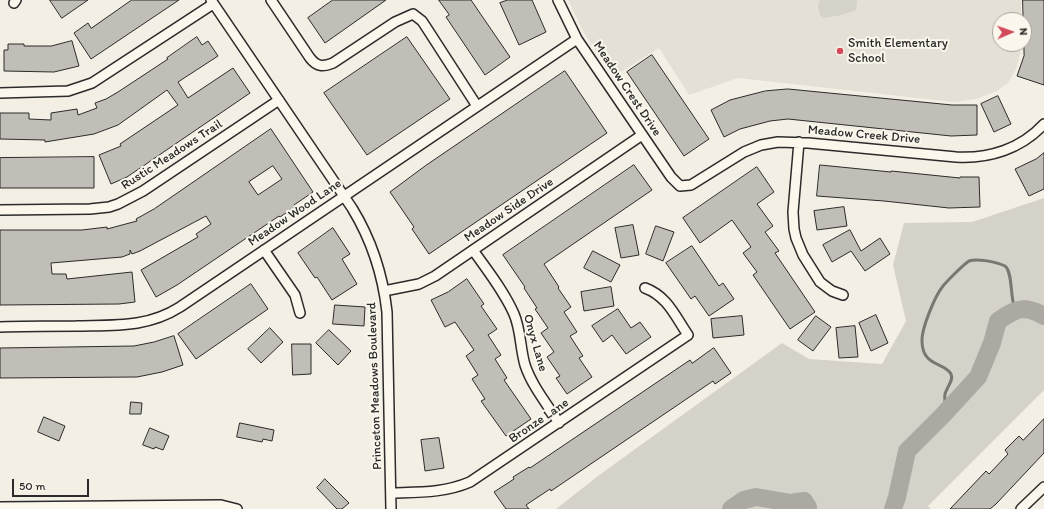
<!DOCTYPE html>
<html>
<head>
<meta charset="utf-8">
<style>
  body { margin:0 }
  #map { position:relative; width:1044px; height:509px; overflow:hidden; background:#f3efe4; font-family:Itim,sans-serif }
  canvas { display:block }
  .north { position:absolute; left:992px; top:12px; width:40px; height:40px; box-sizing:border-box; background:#fbf7ec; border:1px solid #a8a59f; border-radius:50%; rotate:88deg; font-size:11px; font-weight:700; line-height:16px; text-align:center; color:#2b2b2b }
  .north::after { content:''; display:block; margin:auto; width:14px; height:18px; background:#d1495b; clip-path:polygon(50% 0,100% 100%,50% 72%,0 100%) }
  .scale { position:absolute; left:12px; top:479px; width:77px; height:18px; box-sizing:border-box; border:2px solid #2b2b2b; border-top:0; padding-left:5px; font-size:12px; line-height:14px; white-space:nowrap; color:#2b2b2b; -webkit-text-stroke:3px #fbf7ec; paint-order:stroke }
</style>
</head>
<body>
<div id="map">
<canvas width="1044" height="509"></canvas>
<div class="north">N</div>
<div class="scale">50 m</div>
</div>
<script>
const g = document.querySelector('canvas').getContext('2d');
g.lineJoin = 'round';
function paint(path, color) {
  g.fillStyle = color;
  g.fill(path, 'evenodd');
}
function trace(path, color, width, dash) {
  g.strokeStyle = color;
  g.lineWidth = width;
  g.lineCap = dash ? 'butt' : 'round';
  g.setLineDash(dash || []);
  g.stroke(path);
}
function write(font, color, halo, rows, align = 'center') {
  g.font = font + ' Itim,sans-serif';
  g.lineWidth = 4;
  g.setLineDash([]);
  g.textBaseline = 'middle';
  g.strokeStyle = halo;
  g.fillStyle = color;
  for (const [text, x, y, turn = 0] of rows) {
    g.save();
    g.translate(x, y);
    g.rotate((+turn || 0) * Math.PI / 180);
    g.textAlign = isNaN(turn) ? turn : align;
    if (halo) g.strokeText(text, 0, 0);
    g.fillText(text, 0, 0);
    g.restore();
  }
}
const built = new Path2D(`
  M 568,0 L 1021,0 L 1021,20 L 1000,20 L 1000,44 L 1021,44 L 1020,54 L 1016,69 L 1008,83 L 997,91 L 976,99 L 954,102 L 738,78 L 689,95 L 659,48 L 613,77 L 584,33 Z`);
const green = new Path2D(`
  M 820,0 L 857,0 L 856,10 L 842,15 L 823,18 C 818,14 817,6 820,0 Z
  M 1044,198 L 1044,390 L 928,506 L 931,509 L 556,509 L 598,476 L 782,343 L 809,359 L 882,364 L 906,321 L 893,265 L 904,223 L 972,222 Z`);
const stream = new Path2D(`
  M 946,412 C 946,406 944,399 945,394 C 947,387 954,380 951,374 C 944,362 923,367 922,342 C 921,329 935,296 943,286 C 948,280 963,265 969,261 C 977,258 997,262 1005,266 C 1013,272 1010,299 1015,309`);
const river = new Path2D(`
  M 731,509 L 744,500 L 756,497 L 791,503 L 804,501 L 808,507 L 807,509
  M 893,509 L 897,497 L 907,451 L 943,415 L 978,377 L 992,343 L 998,321 C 1016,309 1024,304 1044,316`);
const building = new Path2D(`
  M 50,0 L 88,0 L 62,18 Z
  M 132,0 L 179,0 L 91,59 L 74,33 L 88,23 L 91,28 Z
  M 333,0 L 386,0 L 325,43 L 308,18 Z
  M 439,0 L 471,0 L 510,57 L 485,75 L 446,17 L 449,15 Z
  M 508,0 L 532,0 L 546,32 L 519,45 L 500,3 Z
  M 1023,0 L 1044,0 L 1044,85 L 1017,76 L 1024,56 Z
  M 197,37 L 202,45 L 208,41 L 218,56 L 178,82 L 188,98 L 233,68 L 250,93 L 127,177 L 111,184 L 99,155 L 121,146 L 120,144 L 178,105 L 167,90 L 118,125 L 94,134 L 45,142 L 45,140 L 0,139 L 0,113 L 29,113 L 29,119 L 51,120 L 51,113 L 77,109 L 78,115 L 97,108 L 95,103 L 106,99 L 118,92 L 168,59 L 167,58 Z
  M 407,37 L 450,99 L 367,155 L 324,93 Z
  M 72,41 L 79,66 L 54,72 L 4,71 L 4,50 L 8,50 L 8,44 L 24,44 L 24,46 L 51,46 Z
  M 652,55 L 709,139 L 684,156 L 627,72 Z
  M 565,71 L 607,133 L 429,254 L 412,229 L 414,227 L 390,192 L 425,166 Z
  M 788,89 L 952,105 L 977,105 L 977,135 L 951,136 L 788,119 L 770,121 L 740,129 L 724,137 L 711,110 L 730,100 L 765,91 Z
  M 998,96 L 1011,124 L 994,132 L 981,104 Z
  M 271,129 L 313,192 L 294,205 L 295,207 L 280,217 L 279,216 L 177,285 L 156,297 L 141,270 L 198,237 L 196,234 L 211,224 L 206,216 L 140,251 L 132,254 L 130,250 L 130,254 L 122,257 L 51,263 L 52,274 L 66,274 L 67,279 L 132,272 L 135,302 L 119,304 L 0,305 L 0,230 L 82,230 L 107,227 L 107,229 L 137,221 L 136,219 L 154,209 ZM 273,166 L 282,179 L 258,195 L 249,182 Z
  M 1044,153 L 1044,189 L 1029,196 L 1015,169 L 1036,159 Z
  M 94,157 L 94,188 L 0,188 L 0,158 Z
  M 634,165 L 652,190 L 544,264 L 559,287 L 558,288 L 571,307 L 564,312 L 577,332 L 570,336 L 583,356 L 579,358 L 592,377 L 567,394 L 556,378 L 560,376 L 547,357 L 554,352 L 541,333 L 548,328 L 535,309 L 537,308 L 524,288 L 525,287 L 503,255 Z
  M 820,165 L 891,172 L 891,171 L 960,178 L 960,177 L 979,177 L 980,207 L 949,208 L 884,201 L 817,196 Z
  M 757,167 L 774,192 L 757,204 L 773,226 L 765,232 L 779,251 L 775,253 L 815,312 L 790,329 L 753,275 L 757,272 L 743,253 L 751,247 L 732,220 L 700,243 L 683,218 Z
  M 844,207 L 847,226 L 817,230 L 814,211 Z
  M 633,225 L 639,255 L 621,258 L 615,228 Z
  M 656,226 L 674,232 L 663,261 L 646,254 Z
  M 333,228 L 350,254 L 342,259 L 357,284 L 332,300 L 317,277 L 315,278 L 298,253 Z
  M 850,230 L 861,251 L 880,238 L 890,254 L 865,271 L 851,251 L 832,262 L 823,245 Z
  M 692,246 L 719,286 L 723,283 L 734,299 L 709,316 L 695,296 L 691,299 L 666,263 Z
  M 593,251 L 620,265 L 611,282 L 584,268 Z
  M 467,279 L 484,304 L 481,306 L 497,329 L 488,335 L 501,355 L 495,359 L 507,378 L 504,380 L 531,419 L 506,436 L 481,401 L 485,399 L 472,379 L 478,375 L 466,356 L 474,350 L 455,322 L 445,327 L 431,300 L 448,292 Z
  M 251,284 L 268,309 L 196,359 L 178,334 Z
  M 611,287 L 614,306 L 584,311 L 581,292 Z
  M 335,305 L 365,307 L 364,326 L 333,324 Z
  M 618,309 L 631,328 L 640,322 L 651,337 L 626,354 L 612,335 L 603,342 L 592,326 Z
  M 876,315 L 888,343 L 871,351 L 859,323 Z
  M 742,316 L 744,335 L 713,338 L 711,319 Z
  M 816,316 L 831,327 L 813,351 L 798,340 Z
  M 855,326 L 858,357 L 839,358 L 836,328 Z
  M 270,328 L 283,342 L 261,363 L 248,349 Z
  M 329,330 L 351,351 L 338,365 L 316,343 Z
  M 174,336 L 183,365 L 162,372 L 137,377 L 0,378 L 0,348 L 134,346 L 154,342 Z
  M 292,344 L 311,344 L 311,374 L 293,375 Z
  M 714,348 L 731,373 L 715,384 L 713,381 L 551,491 L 550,489 L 526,505 L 529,509 L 506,509 L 494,492 L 514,479 L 513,477 L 529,467 L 530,468 L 690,360 L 692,363 Z
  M 131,402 L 142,403 L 141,414 L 130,414 Z
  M 44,417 L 65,426 L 59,441 L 38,432 Z
  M 1044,419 L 1044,453 L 996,504 L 990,509 L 950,509 L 986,471 L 989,474 L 1008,454 L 1005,450 L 1019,436 L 1023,440 Z
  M 240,423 L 274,430 L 272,441 L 263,439 L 262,442 L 237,437 Z
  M 150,428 L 169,436 L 163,450 L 155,447 L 154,449 L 143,445 Z
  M 439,438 L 444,468 L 425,471 L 421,440 Z
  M 325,479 L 349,503 L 342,509 L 337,509 L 317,488 Z`);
const street = new Path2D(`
  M 211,0 L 352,208 C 371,239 383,276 387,312 L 391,509
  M 271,0 L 310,58 C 317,67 323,67 333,63 L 395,22 L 413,14 L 422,21 L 426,27 L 477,106
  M 558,0 L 577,39 L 671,177 L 680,186 L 691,185 L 744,152 L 761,145 L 778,142 L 808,143 L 956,157 C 989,159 1021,149 1044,124
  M 14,3 L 16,0
  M 0,93 L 68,91 L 92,83 L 213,4
  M 799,142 L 793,212 L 794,229 L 796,238 L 803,255 L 820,282 L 832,291 L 843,295
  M 0,210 L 90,209 L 109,207 L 118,204 L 143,191 L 279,100
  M 264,250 L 295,295 L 300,313
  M 473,250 C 487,270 504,291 514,314 C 521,330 520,348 525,365 C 532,386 547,404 559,423
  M 384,291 L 419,284 L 435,276 L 642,135
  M 0,327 C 25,326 51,326 76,326 C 114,325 147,328 180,307 L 577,39
  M 391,493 C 420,492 444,493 470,482 L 688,335 C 675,316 667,296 645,288
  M 0,507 L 221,505 L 237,509
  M 1021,509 L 1044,487`);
const markers = [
  [840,51,4,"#d1495b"]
];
const poiNames = [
  ["Smith Elementary",848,44],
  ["School",848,59]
];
const streetNames = [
  ["Meadow Crest Drive",627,89,56],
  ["Meadow Creek Drive",864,135,5],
  ["Rustic Meadows Trail",172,155,-33],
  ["Meadow Side Drive",509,210,-34],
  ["Meadow Wood Lane",295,213,-34],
  ["Onyx Lane",535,343,74],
  ["Princeton Meadows Boulevard",375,386,-92],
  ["Bronze Lane",539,421,-34]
];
paint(built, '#e4e0d6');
paint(green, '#d5d2c9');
trace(stream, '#787772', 3);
trace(river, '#aca9a2', 18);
paint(building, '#c0beb6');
trace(building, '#2b2b2b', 1);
trace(street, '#2b2b2b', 12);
trace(street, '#fbf7ec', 9);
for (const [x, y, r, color] of markers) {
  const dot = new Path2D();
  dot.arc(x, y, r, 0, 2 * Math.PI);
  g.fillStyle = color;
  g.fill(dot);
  trace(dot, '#fbf7ec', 1.5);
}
write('13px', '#2b2b2b', '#fbf7ec', poiNames, 'left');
write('13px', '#2b2b2b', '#fbf7ec', streetNames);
</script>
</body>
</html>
